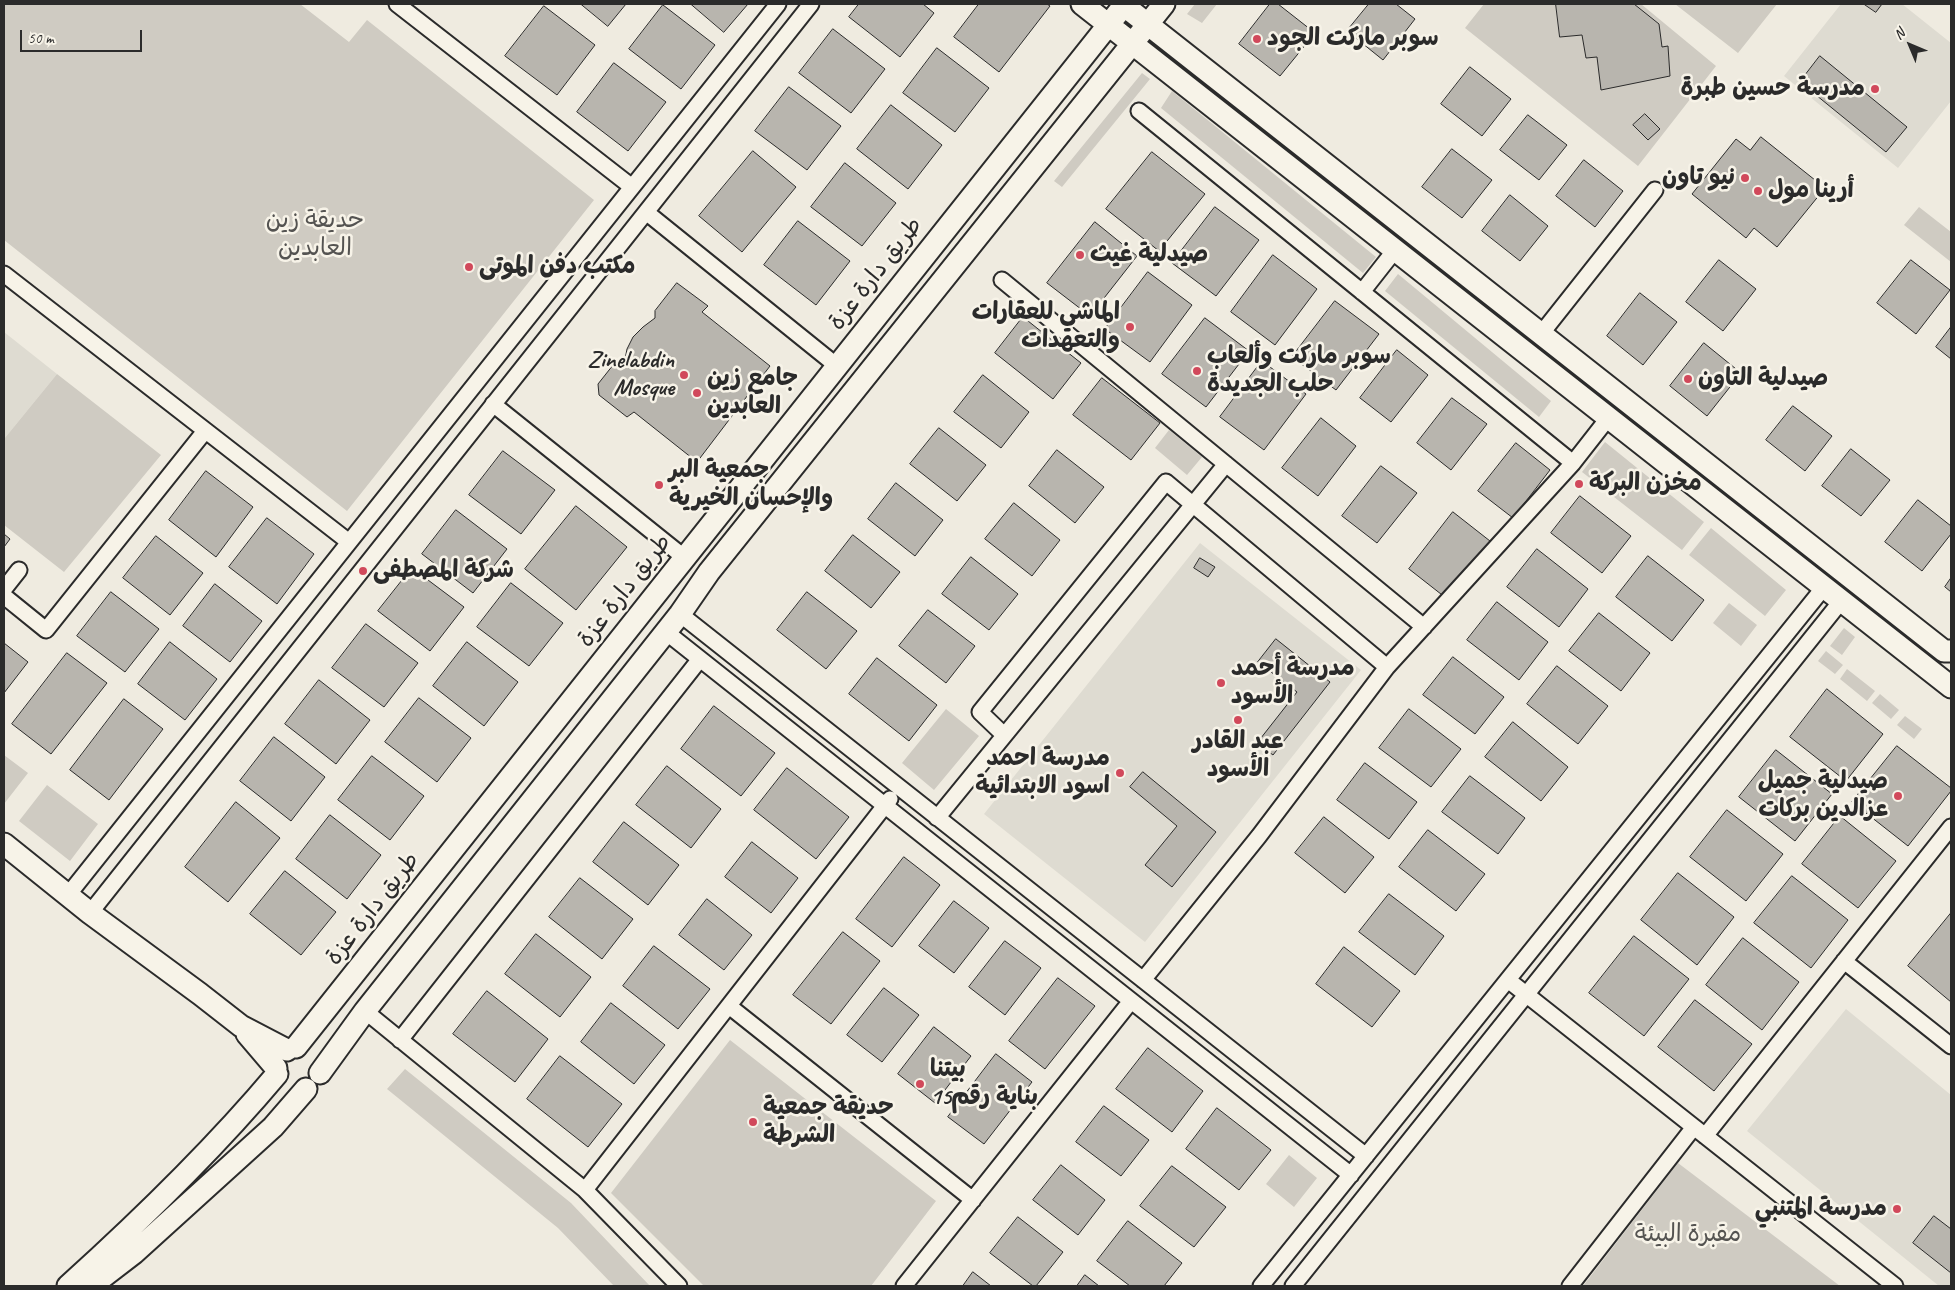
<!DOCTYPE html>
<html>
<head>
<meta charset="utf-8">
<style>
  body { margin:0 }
  #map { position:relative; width:1955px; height:1290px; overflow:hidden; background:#efebe0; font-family:Caveat,sans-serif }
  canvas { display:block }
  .frame { position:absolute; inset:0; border:5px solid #2b2b2b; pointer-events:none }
  .north { position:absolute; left:1885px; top:20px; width:50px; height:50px; -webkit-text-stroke:4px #f7f3e8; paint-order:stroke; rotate:315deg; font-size:14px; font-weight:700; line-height:20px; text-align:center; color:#2b2b2b }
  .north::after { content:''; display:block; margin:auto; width:18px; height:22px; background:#2b2b2b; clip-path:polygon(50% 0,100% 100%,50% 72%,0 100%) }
  .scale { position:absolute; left:20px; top:30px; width:122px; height:22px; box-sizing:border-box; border:2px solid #2b2b2b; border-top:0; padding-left:6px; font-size:15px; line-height:18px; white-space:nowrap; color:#2b2b2b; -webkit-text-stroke:4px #f7f3e8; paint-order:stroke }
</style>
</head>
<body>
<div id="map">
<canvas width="1955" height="1290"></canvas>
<div class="frame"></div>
<div class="north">N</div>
<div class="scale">50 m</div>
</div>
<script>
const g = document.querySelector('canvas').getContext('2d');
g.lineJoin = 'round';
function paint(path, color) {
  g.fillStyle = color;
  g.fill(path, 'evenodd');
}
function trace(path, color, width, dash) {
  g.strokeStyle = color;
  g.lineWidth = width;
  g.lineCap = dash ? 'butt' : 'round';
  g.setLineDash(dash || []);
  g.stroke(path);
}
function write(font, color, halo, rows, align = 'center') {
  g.font = font + ' Caveat,"Playpen Sans Arabic",sans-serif';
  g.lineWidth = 5;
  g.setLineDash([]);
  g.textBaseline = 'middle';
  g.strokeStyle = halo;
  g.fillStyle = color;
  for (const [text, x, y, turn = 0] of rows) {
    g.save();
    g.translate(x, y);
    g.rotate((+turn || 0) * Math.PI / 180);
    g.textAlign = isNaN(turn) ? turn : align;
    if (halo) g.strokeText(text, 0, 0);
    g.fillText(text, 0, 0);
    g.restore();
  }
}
const built = new Path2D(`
  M 1841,4 L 1902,4 L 1951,43 L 1951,101 L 1898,168 L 1784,76 Z
  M 4,332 L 57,374 L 4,439 Z
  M 1200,543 L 1361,670 L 1145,942 L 984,814 Z
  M 1846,1009 L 1951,1095 L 1951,1286 L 1939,1286 L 1747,1131 Z`);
const green = new Path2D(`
  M 4,4 L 300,4 L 349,42 L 367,20 L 594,200 L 347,511 L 4,240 Z
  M 1195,4 L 1217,4 L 1202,23 L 1187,14 Z
  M 1484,4 L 1641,4 L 1716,66 L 1638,166 L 1465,28 Z
  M 1675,4 L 1777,4 L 1738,53 Z
  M 1142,73 L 1150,79 L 1062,187 L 1054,181 Z
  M 1172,91 L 1376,257 L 1363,273 L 1161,108 Z
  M 1919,207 L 1951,232 L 1951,262 L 1904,225 Z
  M 1398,274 L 1551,401 L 1539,417 L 1385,291 Z
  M 57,374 L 161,455 L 64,572 L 4,525 L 4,439 Z
  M 1169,430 L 1202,457 L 1187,475 L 1155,448 Z
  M 1605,442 L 1704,522 L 1682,550 L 1582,472 Z
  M 1711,528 L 1786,590 L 1765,616 L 1689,555 Z
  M 1729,603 L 1757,625 L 1741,646 L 1713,623 Z
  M 1844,628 L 1855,637 L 1842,655 L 1830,646 Z
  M 1826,651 L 1843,665 L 1835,674 L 1818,661 Z
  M 1847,669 L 1875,691 L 1867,701 L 1840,679 Z
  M 1880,694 L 1899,710 L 1891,719 L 1872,703 Z
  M 946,709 L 979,736 L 934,790 L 902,763 Z
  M 1905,716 L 1922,729 L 1914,739 L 1897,725 Z
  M 4,755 L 28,773 L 4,804 Z
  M 47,785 L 98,824 L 70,861 L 19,821 Z
  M 730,1040 L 936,1201 L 871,1286 L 704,1286 L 611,1193 Z
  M 405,1069 L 571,1203 L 650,1286 L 614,1286 L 558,1228 L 387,1089 Z
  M 1289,1155 L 1317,1178 L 1294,1207 L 1266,1184 Z
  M 1678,1163 L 1840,1286 L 1583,1286 Z`);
const building = new Path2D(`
  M 581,4 L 626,4 L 608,26 Z
  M 691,4 L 748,4 L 724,32 Z
  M 859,4 L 923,4 L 934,13 L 900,57 L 849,17 Z
  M 979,4 L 1047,4 L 1050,6 L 999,72 L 954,37 Z
  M 1270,4 L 1278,4 L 1315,33 L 1280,76 L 1239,44 Z
  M 1369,4 L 1396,4 L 1415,19 L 1383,60 L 1347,31 Z
  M 1556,4 L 1634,4 L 1659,24 L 1662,47 L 1668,46 L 1670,76 L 1601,90 L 1597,57 L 1586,58 L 1582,35 L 1560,37 Z
  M 1864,4 L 1882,4 L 1876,12 Z
  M 663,5 L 715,45 L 681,89 L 629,49 Z
  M 544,6 L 595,45 L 557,95 L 505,56 Z
  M 833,29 L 885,69 L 851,113 L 799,73 Z
  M 937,48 L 989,88 L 955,132 L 903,93 Z
  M 1820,56 L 1907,127 L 1886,152 L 1800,82 Z
  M 614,63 L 666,102 L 628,151 L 577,112 Z
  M 1470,67 L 1511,99 L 1482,136 L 1441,104 Z
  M 789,87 L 841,126 L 807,170 L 755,131 Z
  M 891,105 L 942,145 L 908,189 L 857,149 Z
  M 1645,114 L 1660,129 L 1648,140 L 1633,125 Z
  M 1528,115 L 1567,145 L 1539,180 L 1500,150 Z
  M 1761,137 L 1825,188 L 1777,247 L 1754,228 L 1746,238 L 1692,194 L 1736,139 L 1750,150 Z
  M 1452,149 L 1492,180 L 1462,218 L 1422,187 Z
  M 753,151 L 796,187 L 742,252 L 699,216 Z
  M 1152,152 L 1205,194 L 1159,251 L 1106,209 Z
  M 1584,160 L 1623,191 L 1595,227 L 1556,196 Z
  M 845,163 L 896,203 L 862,246 L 811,207 Z
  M 1510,195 L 1548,226 L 1520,261 L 1482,231 Z
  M 1215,207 L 1259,240 L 1216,296 L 1172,263 Z
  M 798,221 L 850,261 L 816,305 L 764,265 Z
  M 1095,222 L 1137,256 L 1090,316 L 1047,283 Z
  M 1273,255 L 1317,289 L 1275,345 L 1231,312 Z
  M 1719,260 L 1756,289 L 1723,331 L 1686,302 Z
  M 1911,260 L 1950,290 L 1916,334 L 1877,303 Z
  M 1148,272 L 1192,305 L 1150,362 L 1105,329 Z
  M 677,283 L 708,306 L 702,312 L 770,366 L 697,462 L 634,412 L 627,417 L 599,395 L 598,384 L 617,360 L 625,359 L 627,349 L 633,337 L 643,327 L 655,318 L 655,311 Z
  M 1640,293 L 1677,322 L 1643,365 L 1607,336 Z
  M 1335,301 L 1379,334 L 1336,390 L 1292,357 Z
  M 1023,317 L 1081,363 L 1053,399 L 995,353 Z
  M 1205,318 L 1249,351 L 1206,407 L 1162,374 Z
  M 1951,327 L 1951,359 L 1936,347 Z
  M 1704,343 L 1741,373 L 1707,416 L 1670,386 Z
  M 1397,350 L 1428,375 L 1391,422 L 1360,398 Z
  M 1262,361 L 1306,394 L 1264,450 L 1220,417 Z
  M 983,375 L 1029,412 L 1001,448 L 954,412 Z
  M 1102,378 L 1160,423 L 1131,460 L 1073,415 Z
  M 1452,398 L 1487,424 L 1451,470 L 1417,443 Z
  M 1793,406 L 1832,436 L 1805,471 L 1766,440 Z
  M 1321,418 L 1356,446 L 1318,496 L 1282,468 Z
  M 939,428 L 986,465 L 957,501 L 910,464 Z
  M 1516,443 L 1550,470 L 1513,518 L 1478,491 Z
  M 1851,449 L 1890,480 L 1861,516 L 1822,486 Z
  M 1057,450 L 1104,487 L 1075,523 L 1029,486 Z
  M 503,451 L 555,490 L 521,534 L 469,495 Z
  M 1381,466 L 1417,493 L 1377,543 L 1342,516 Z
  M 206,471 L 253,507 L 216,557 L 169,520 Z
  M 896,483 L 943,520 L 915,556 L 868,519 Z
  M 1580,496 L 1631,536 L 1602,573 L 1551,533 Z
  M 1918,500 L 1951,526 L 1951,534 L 1922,571 L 1885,542 Z
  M 1014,503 L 1060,540 L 1032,576 L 985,539 Z
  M 576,506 L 627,547 L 576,610 L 525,569 Z
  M 456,510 L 507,549 L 473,593 L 422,554 Z
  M 1453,512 L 1490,541 L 1446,598 L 1409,569 Z
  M 267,518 L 314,554 L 277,604 L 229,567 Z
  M 4,534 L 10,539 L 4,547 Z
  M 853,535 L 900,572 L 871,608 L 825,571 Z
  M 156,536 L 203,573 L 170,615 L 123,578 Z
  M 1537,549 L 1588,589 L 1559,627 L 1507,587 Z
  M 1648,556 L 1704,600 L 1672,641 L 1616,597 Z
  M 971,557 L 1018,594 L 989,630 L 942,594 Z
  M 1200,558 L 1215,567 L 1208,577 L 1194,568 Z
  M 412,568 L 464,607 L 430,651 L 378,611 Z
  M 1951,578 L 1951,592 L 1945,587 Z
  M 511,583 L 563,623 L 529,666 L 477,627 Z
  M 215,584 L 262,621 L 230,662 L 183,626 Z
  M 111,592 L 159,629 L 125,672 L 77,636 Z
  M 807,592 L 857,631 L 826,669 L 777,630 Z
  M 1497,602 L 1548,642 L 1519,680 L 1467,640 Z
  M 928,610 L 975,646 L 946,683 L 899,646 Z
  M 1599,613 L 1650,653 L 1621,691 L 1569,651 Z
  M 366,624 L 418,663 L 384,707 L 332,668 Z
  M 1276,639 L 1330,682 L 1273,755 L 1257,743 L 1297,692 L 1258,662 Z
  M 170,642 L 217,679 L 185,720 L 138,684 Z
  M 467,642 L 518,682 L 484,726 L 433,686 Z
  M 4,643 L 28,662 L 4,693 Z
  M 67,653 L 107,683 L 51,754 L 12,724 Z
  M 1453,657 L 1504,697 L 1475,734 L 1423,695 Z
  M 877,658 L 937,705 L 909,741 L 849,694 Z
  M 1557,666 L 1608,706 L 1578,744 L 1527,704 Z
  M 319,680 L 370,720 L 336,764 L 285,724 Z
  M 1827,689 L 1883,734 L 1846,781 L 1790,737 Z
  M 419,698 L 471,738 L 437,782 L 385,742 Z
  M 124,699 L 163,729 L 109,800 L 70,770 Z
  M 714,706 L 775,753 L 741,796 L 681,749 Z
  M 1409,709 L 1461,749 L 1431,787 L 1379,748 Z
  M 1513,722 L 1568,767 L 1541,801 L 1485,757 Z
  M 274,737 L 325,777 L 291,821 L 240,781 Z
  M 1897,746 L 1951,788 L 1951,791 L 1908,846 L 1852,802 Z
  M 1776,750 L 1832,794 L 1795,841 L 1739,797 Z
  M 372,756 L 424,796 L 390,840 L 338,800 Z
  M 1365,763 L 1417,802 L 1389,839 L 1337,800 Z
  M 667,766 L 721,809 L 691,848 L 636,805 Z
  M 787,768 L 849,817 L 816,859 L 754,810 Z
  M 1143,772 L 1216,832 L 1172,887 L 1145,865 L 1177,826 L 1130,787 Z
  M 1470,776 L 1525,818 L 1498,854 L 1442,812 Z
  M 236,802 L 280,838 L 228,902 L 185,867 Z
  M 1727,810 L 1783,854 L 1746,901 L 1690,857 Z
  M 330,815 L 381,855 L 347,899 L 296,859 Z
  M 1840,816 L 1896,861 L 1858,908 L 1802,864 Z
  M 1324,817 L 1374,857 L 1345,893 L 1295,853 Z
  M 624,822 L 679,865 L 648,905 L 593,862 Z
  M 1428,830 L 1485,874 L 1456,911 L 1399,867 Z
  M 752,842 L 798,878 L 771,913 L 725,877 Z
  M 904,857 L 940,885 L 892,947 L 856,919 Z
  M 285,871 L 336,912 L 301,955 L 250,914 Z
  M 1678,873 L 1734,917 L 1697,965 L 1641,920 Z
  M 1792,876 L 1848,920 L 1811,968 L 1754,923 Z
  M 580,878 L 633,919 L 602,959 L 549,917 Z
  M 1389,894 L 1444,936 L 1415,975 L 1359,932 Z
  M 707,899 L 752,935 L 724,970 L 679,935 Z
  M 954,901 L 989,928 L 954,973 L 919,946 Z
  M 1951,913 L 1951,1002 L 1908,966 Z
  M 843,932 L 880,961 L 831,1024 L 793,995 Z
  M 536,934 L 591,977 L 560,1017 L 505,974 Z
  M 1634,936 L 1689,979 L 1644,1036 L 1589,993 Z
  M 1743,938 L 1799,982 L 1762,1030 L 1706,985 Z
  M 1005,941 L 1041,968 L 1005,1015 L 969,987 Z
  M 654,946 L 710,989 L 678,1029 L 623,986 Z
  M 1344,947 L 1400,991 L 1372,1027 L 1316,984 Z
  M 1058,978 L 1095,1006 L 1045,1069 L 1009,1041 Z
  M 884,988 L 919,1015 L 882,1062 L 847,1035 Z
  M 487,991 L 548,1039 L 515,1082 L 453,1034 Z
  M 1695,1000 L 1752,1044 L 1714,1091 L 1658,1047 Z
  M 611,1003 L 665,1045 L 634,1084 L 581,1042 Z
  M 934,1027 L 971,1056 L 935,1103 L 898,1074 Z
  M 1148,1048 L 1203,1091 L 1172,1132 L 1116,1089 Z
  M 996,1054 L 1032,1082 L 984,1144 L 948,1117 Z
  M 560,1056 L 622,1104 L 588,1147 L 527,1099 Z
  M 1104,1106 L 1149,1140 L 1121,1176 L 1076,1142 Z
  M 1217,1108 L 1271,1150 L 1239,1190 L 1186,1149 Z
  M 1061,1165 L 1105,1200 L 1078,1235 L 1033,1200 Z
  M 1172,1166 L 1226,1207 L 1194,1247 L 1140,1206 Z
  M 1934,1216 L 1951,1229 L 1951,1273 L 1913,1243 Z
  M 1018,1217 L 1063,1252 L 1036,1286 L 1033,1286 L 990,1253 Z
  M 1128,1221 L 1182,1263 L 1164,1286 L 1130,1286 L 1097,1261 Z
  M 973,1272 L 991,1286 L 963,1286 Z
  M 1085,1275 L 1099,1286 L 1077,1286 Z`);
const street = new Path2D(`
  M 397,4 L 632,187
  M 1139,111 L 1573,463
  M 646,212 L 837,366
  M 4,274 L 349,542
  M 1002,280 L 1424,627
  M 1362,292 L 1395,250
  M 1541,334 L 1655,190
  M 493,404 L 685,558
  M 4,589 L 19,570
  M 4,596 L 46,630 L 205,431
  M 680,614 L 1366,1156
  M 666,632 L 1351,1175
  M 1004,735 L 980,712 L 1166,482 L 1387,667
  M 937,818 L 1226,464
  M 68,895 L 778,4
  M 90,913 L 811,4
  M 1844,961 L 1951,1046
  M 1143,980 L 1259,836 L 1387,667 L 1573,463 L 1609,417
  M 1508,980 L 1895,1286
  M 729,1006 L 973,1200
  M 365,1011 L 585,1190 L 679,1286
  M 400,1040 L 700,659
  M 1705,1136 L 1951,827
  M 585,1190 L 890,799
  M 904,1286 L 1131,1001
  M 1261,1286 L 1825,586
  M 1293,1286 L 1842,600
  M 1570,1286 L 1694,1127`);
const secondary = new Path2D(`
  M 1082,4 L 1951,687
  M 1122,4 L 1944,651 L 1951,651
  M 4,844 L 90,913 L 200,994 L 241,1026 L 287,1050
  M 247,1034 L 276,1068
  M 296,1047 L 1125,4
  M 320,1073 L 365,1011 L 680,614 L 709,572 L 1164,4
  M 68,1286 C 140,1221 214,1149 277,1074
  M 91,1286 L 134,1253 L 273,1127 L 306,1089`);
const markers = [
  [1257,39,5,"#d1495b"],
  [1875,89,5,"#d1495b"],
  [1745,178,5,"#d1495b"],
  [1758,191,5,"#d1495b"],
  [1080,255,5,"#d1495b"],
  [469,267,5,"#d1495b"],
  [1130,327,5,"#d1495b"],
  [1197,371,5,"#d1495b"],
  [684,375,5,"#d1495b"],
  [1688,379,5,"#d1495b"],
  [697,393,5,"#d1495b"],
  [1579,484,5,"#d1495b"],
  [659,485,5,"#d1495b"],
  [363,571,5,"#d1495b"],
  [1221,683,5,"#d1495b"],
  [1238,720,5,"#d1495b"],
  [1120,773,5,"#d1495b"],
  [1898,796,5,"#d1495b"],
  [920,1084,5,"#d1495b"],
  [753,1122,5,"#d1495b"],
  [1897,1209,5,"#d1495b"]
];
const poiNames = [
  ["سوبر ماركت الجود",1267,39],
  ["مدرسة حسين طبرة",1865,89,"right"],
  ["نيو تاون",1735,178,"right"],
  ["أرينا مول",1768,191],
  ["صيدلية غيث",1090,255],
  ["مكتب دفن الموتى",479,267],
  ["الماشي للعقارات",1120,313,"right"],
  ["والتعهدات",1120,341,"right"],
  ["سوبر ماركت وألعاب",1207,357],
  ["حلب الجديدة",1207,385],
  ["Zinelabdin",674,361,"right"],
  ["Mosque",674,389,"right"],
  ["جامع زين",707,379],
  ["العابدين",707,407],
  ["صيدلية التاون",1698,379],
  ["جمعية البر",669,471],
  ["والإحسان الخيرية",669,499],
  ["مخزن البركة",1589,484],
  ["شركة المصطفى",373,571],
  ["مدرسة أحمد",1231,669],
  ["الأسود",1231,697],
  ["عبد القادر",1238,742,"center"],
  ["الأسود",1238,770,"center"],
  ["مدرسة احمد",1110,759,"right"],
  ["اسود الابتدائية",1110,787,"right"],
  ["صيدلية جميل",1888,782,"right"],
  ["عزالدين بركات",1888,810,"right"],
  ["بيتنا",930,1070],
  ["بناية رقم15",930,1098],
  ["حديقة جمعية",763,1108],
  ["الشرطة",763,1136],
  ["مدرسة المتنبي",1887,1209,"right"]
];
const parkNames = [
  ["حديقة زين",315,221],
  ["العابدين",315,249],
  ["مقبرة البيئة",1688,1235]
];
const streetNames = [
  ["طريق دارة عزة",876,274,-52],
  ["طريق دارة عزة",625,591,-52],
  ["طريق دارة عزة",373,909,-52]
];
paint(built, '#dedbd1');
paint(green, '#cfcbc2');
paint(building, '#b8b5ae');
trace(building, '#2b2b2b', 1);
trace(street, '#2b2b2b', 19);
trace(secondary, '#2b2b2b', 25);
trace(street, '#f7f3e8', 15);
trace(secondary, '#f7f3e8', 21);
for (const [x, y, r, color] of markers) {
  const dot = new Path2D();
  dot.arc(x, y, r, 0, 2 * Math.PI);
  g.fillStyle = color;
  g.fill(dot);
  trace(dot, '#f7f3e8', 2);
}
write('bold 24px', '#2b2b2b', '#f7f3e8', poiNames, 'left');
write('24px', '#545351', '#f7f3e8', parkNames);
write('24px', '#2b2b2b', '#f7f3e8', streetNames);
</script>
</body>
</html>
